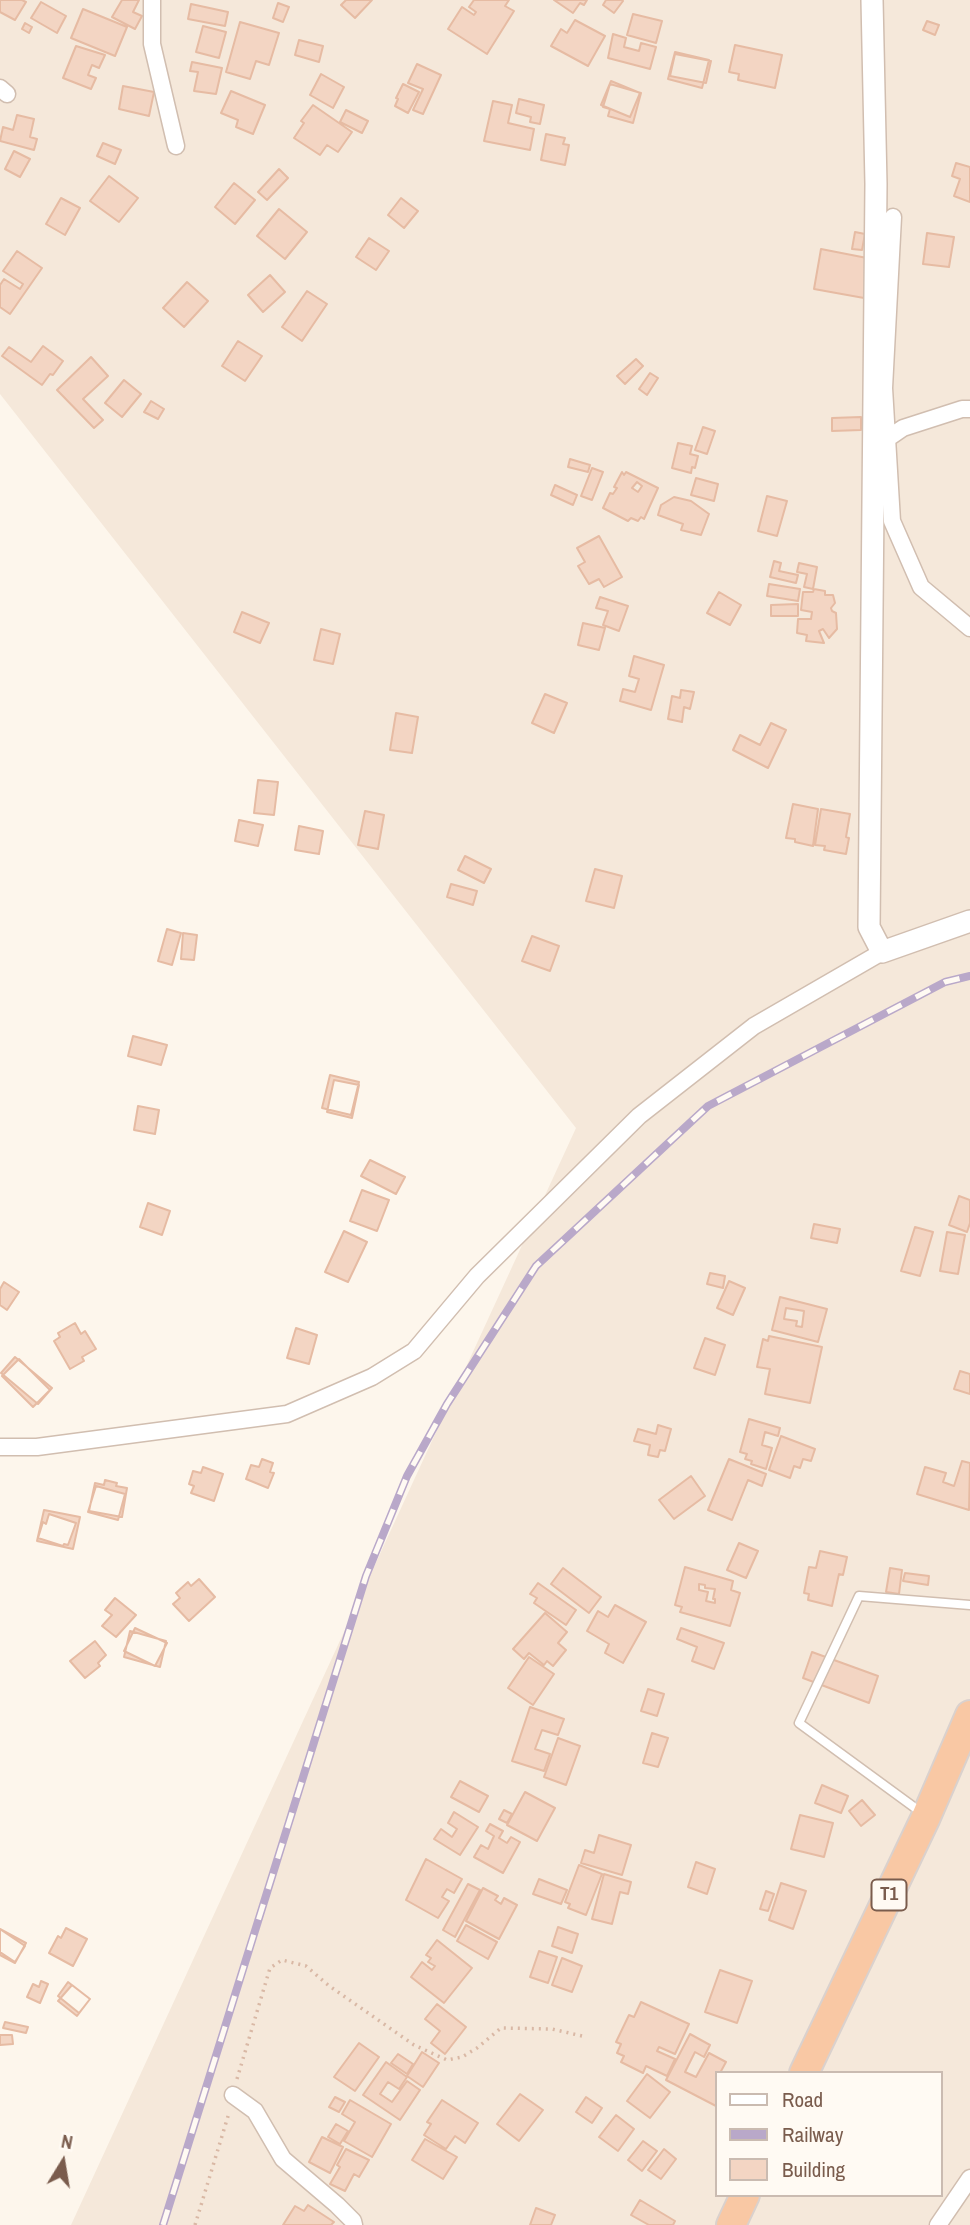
<!DOCTYPE html>
<html>
<head>
<meta charset="utf-8">
<style>
  body { margin:0 }
  #map { position:relative; width:970px; height:2225px; overflow:hidden; background:#fdf6ec; font-family:"Archivo Narrow",sans-serif }
  canvas { display:block }
  .legend { position:absolute; left:715px; top:2071px; width:228px; height:126px; box-sizing:border-box; background:#fffaf3; border:2px solid #cabbb1; margin:0; padding:9px 12px; list-style:none; font-size:21px; color:#7a5c4d }
  .legend li { display:flex; align-items:center; gap:14px; height:35px }
  .legend b { width:35px; border:2px solid #cabbb1 }
  .north { position:absolute; left:28px; top:2127px; width:70px; height:70px; -webkit-text-stroke:5px #fffaf3; paint-order:stroke; rotate:11deg; font-size:19px; font-weight:700; line-height:28px; text-align:center; color:#7a5c4d }
  .north::after { content:''; display:block; margin:auto; width:24px; height:32px; background:#7a5c4d; clip-path:polygon(50% 0,100% 100%,50% 72%,0 100%) }
</style>
</head>
<body>
<div id="map">
<canvas width="970" height="2225"></canvas>
<ul class="legend">
<li><b style="height:9px;background:#fff"></b>Road</li>
<li><b style="height:9px;background:#b9a8c9"></b>Railway</li>
<li><b style="height:19px;background:#f3d5c3"></b>Building</li>
</ul>
<div class="north">N</div>
</div>
<script>
const g = document.querySelector('canvas').getContext('2d');
g.lineJoin = 'round';
function paint(path, color) {
  g.fillStyle = color;
  g.fill(path, 'evenodd');
}
function trace(path, color, width, dash) {
  g.strokeStyle = color;
  g.lineWidth = width;
  g.lineCap = dash ? 'butt' : 'round';
  g.setLineDash(dash || []);
  g.stroke(path);
}
function write(font, color, halo, rows, align = 'center') {
  g.font = font + ' "Archivo Narrow",sans-serif';
  g.lineWidth = 5;
  g.setLineDash([]);
  g.textBaseline = 'middle';
  g.strokeStyle = halo;
  g.fillStyle = color;
  for (const [text, x, y, turn = 0] of rows) {
    g.save();
    g.translate(x, y);
    g.rotate((+turn || 0) * Math.PI / 180);
    g.textAlign = isNaN(turn) ? turn : align;
    if (halo) g.strokeText(text, 0, 0);
    g.fillText(text, 0, 0);
    g.restore();
  }
}
const residential = new Path2D(`
  M 0,0 L 970,0 L 970,2225 L 71,2225 L 576,1128 L 0,394 ZM 716,2073 L 940,2073 L 940,2195 L 716,2195 Z`);
const building = new Path2D(`
  M 0,0 L 22,0 L 26,2 L 15,20 L 0,12 Z
  M 122,0 L 139,0 L 133,12 L 142,16 L 135,29 L 112,17 Z
  M 346,0 L 372,0 L 355,18 L 341,5 Z
  M 474,0 L 509,0 L 505,6 L 514,11 L 487,54 L 448,29 L 462,7 L 474,15 L 476,12 L 469,7 Z
  M 554,0 L 587,0 L 584,5 L 580,3 L 573,13 Z
  M 606,0 L 622,0 L 623,1 L 614,13 L 603,5 Z
  M 41,2 L 66,16 L 57,33 L 31,18 Z
  M 278,3 L 289,7 L 283,22 L 273,18 Z
  M 191,4 L 228,12 L 225,26 L 188,19 Z
  M 83,9 L 127,27 L 115,56 L 71,38 Z
  M 633,14 L 662,21 L 656,43 L 627,35 Z
  M 575,20 L 605,36 L 588,66 L 551,46 L 561,29 L 567,33 Z
  M 927,21 L 939,25 L 935,35 L 923,30 Z
  M 240,22 L 279,33 L 269,65 L 256,61 L 250,79 L 226,72 Z
  M 25,23 L 32,27 L 29,33 L 22,29 Z
  M 203,26 L 226,32 L 219,58 L 196,52 Z
  M 613,34 L 626,38 L 624,47 L 639,51 L 641,43 L 656,47 L 650,69 L 608,58 Z
  M 299,40 L 323,46 L 319,62 L 295,55 Z
  M 735,45 L 782,55 L 775,88 L 738,80 L 739,74 L 729,72 Z
  M 76,46 L 105,55 L 99,68 L 92,65 L 88,75 L 96,78 L 91,89 L 63,78 Z
  M 675,52 L 709,60 L 702,88 L 668,79 Z
  M 675,54 L 711,61 L 706,83 L 670,76 Z
  M 192,62 L 222,68 L 216,94 L 194,91 L 198,72 L 190,71 Z
  M 417,64 L 441,75 L 423,114 L 413,110 L 423,89 L 408,83 Z
  M 321,74 L 344,87 L 333,108 L 310,95 Z
  M 611,81 L 640,93 L 630,117 L 601,105 Z
  M 403,84 L 419,92 L 408,113 L 395,106 L 398,99 L 396,98 Z
  M 610,84 L 641,93 L 633,123 L 608,116 L 610,109 L 603,107 Z
  M 123,86 L 154,92 L 149,116 L 119,109 Z
  M 231,91 L 265,105 L 253,134 L 236,127 L 238,120 L 221,113 Z
  M 519,99 L 544,105 L 540,124 L 530,122 L 531,117 L 516,113 Z
  M 493,101 L 512,105 L 508,123 L 534,129 L 530,150 L 484,141 Z
  M 313,105 L 352,132 L 338,152 L 327,145 L 320,155 L 294,138 L 304,123 L 301,121 Z
  M 346,110 L 368,121 L 362,133 L 340,122 Z
  M 17,115 L 34,119 L 30,137 L 37,139 L 34,150 L 0,141 L 3,127 L 13,130 Z
  M 546,134 L 565,138 L 563,144 L 569,145 L 565,165 L 541,160 Z
  M 103,143 L 121,150 L 115,164 L 97,156 Z
  M 14,151 L 30,159 L 20,177 L 5,169 Z
  M 956,163 L 970,167 L 970,202 L 954,196 L 960,179 L 952,176 Z
  M 279,169 L 288,178 L 267,200 L 258,192 Z
  M 109,176 L 138,198 L 119,222 L 90,201 Z
  M 234,183 L 255,200 L 235,224 L 215,207 Z
  M 61,198 L 80,208 L 65,235 L 46,224 Z
  M 401,198 L 418,211 L 404,228 L 388,215 Z
  M 279,209 L 307,232 L 285,259 L 257,236 Z
  M 855,232 L 865,234 L 862,250 L 852,249 Z
  M 927,233 L 954,237 L 949,267 L 923,264 Z
  M 369,238 L 389,251 L 376,270 L 356,257 Z
  M 821,249 L 872,259 L 864,298 L 814,289 Z
  M 17,251 L 42,268 L 10,314 L 0,307 L 0,285 L 4,279 L 20,289 L 23,284 L 3,271 Z
  M 270,275 L 285,292 L 263,312 L 248,295 Z
  M 187,282 L 208,301 L 184,327 L 163,308 Z
  M 307,291 L 327,304 L 302,341 L 282,327 Z
  M 238,341 L 262,356 L 245,381 L 222,366 Z
  M 43,346 L 63,361 L 53,375 L 50,374 L 42,385 L 2,356 L 9,347 L 31,362 Z
  M 91,357 L 108,376 L 83,399 L 103,420 L 94,428 L 57,390 Z
  M 636,359 L 643,366 L 625,384 L 617,376 Z
  M 650,373 L 658,378 L 647,395 L 639,389 Z
  M 124,380 L 141,394 L 122,417 L 105,403 Z
  M 151,401 L 164,409 L 158,419 L 144,412 Z
  M 861,417 L 861,430 L 832,431 L 832,418 Z
  M 703,427 L 715,431 L 707,454 L 695,450 Z
  M 678,443 L 692,446 L 690,454 L 698,456 L 695,468 L 692,467 L 691,473 L 672,468 Z
  M 570,459 L 590,465 L 588,472 L 568,467 Z
  M 592,468 L 603,472 L 592,500 L 581,496 Z
  M 622,472 L 624,475 L 626,472 L 658,488 L 644,519 L 641,517 L 638,521 L 631,518 L 628,521 L 603,508 L 610,493 L 613,494 L 617,488 L 614,487 Z
  M 696,478 L 718,484 L 714,501 L 691,495 Z
  M 637,482 L 642,486 L 638,492 L 632,488 Z
  M 555,485 L 577,495 L 573,505 L 551,495 Z
  M 767,496 L 787,501 L 777,536 L 758,531 Z
  M 674,497 L 691,501 L 709,514 L 701,535 L 681,530 L 683,524 L 658,515 L 661,505 Z
  M 599,536 L 622,577 L 604,587 L 599,579 L 589,584 L 578,566 L 585,562 L 577,548 Z
  M 774,561 L 781,563 L 779,571 L 798,575 L 796,583 L 770,577 Z
  M 799,563 L 817,567 L 813,589 L 804,587 L 807,574 L 797,572 Z
  M 769,584 L 800,589 L 798,601 L 767,596 Z
  M 814,589 L 825,591 L 825,595 L 833,595 L 835,603 L 831,608 L 832,611 L 836,613 L 837,629 L 829,638 L 823,629 L 819,631 L 824,643 L 806,641 L 807,635 L 797,633 L 798,619 L 811,619 L 812,612 L 801,610 L 803,592 L 813,592 Z
  M 719,592 L 741,605 L 730,625 L 707,613 Z
  M 600,597 L 628,606 L 619,631 L 603,625 L 608,611 L 596,608 Z
  M 798,604 L 798,616 L 771,616 L 771,605 Z
  M 242,612 L 269,623 L 260,643 L 234,632 Z
  M 583,623 L 605,628 L 599,650 L 578,645 Z
  M 321,629 L 340,634 L 333,664 L 314,660 Z
  M 634,656 L 664,665 L 651,710 L 620,701 L 623,689 L 635,692 L 639,679 L 629,676 Z
  M 681,690 L 694,692 L 690,709 L 684,707 L 682,722 L 668,719 L 672,696 L 680,698 Z
  M 545,694 L 567,703 L 554,733 L 532,723 Z
  M 396,713 L 418,717 L 412,753 L 390,750 Z
  M 771,723 L 786,730 L 768,768 L 733,750 L 740,735 L 760,745 Z
  M 258,780 L 278,782 L 274,815 L 254,813 Z
  M 793,804 L 818,809 L 813,846 L 795,842 L 795,839 L 786,838 Z
  M 821,809 L 850,814 L 846,837 L 849,838 L 846,854 L 824,850 L 825,846 L 815,845 Z
  M 365,811 L 384,815 L 378,849 L 358,845 Z
  M 239,820 L 263,825 L 258,846 L 235,841 Z
  M 299,826 L 323,831 L 319,854 L 295,850 Z
  M 465,856 L 491,869 L 484,883 L 458,870 Z
  M 595,869 L 622,876 L 614,908 L 586,901 Z
  M 451,884 L 477,891 L 473,905 L 447,897 Z
  M 167,929 L 181,933 L 172,965 L 158,961 Z
  M 183,933 L 197,935 L 194,960 L 181,959 Z
  M 532,936 L 559,946 L 550,971 L 522,961 Z
  M 133,1036 L 167,1045 L 161,1065 L 128,1056 Z
  M 330,1075 L 359,1082 L 351,1115 L 322,1108 Z
  M 334,1080 L 359,1085 L 352,1118 L 327,1112 Z
  M 138,1106 L 159,1110 L 155,1134 L 134,1130 Z
  M 370,1160 L 405,1177 L 396,1194 L 361,1176 Z
  M 362,1190 L 389,1200 L 377,1231 L 350,1221 Z
  M 959,1196 L 970,1200 L 970,1223 L 967,1232 L 949,1225 Z
  M 148,1203 L 170,1211 L 162,1235 L 140,1227 Z
  M 814,1224 L 840,1229 L 837,1243 L 811,1238 Z
  M 915,1227 L 933,1232 L 920,1276 L 901,1271 Z
  M 344,1231 L 367,1242 L 348,1282 L 325,1272 Z
  M 947,1232 L 965,1235 L 958,1274 L 940,1271 Z
  M 710,1273 L 725,1276 L 723,1288 L 707,1284 Z
  M 729,1281 L 745,1288 L 733,1315 L 717,1308 Z
  M 4,1282 L 19,1292 L 7,1310 L 0,1305 L 0,1289 Z
  M 780,1297 L 827,1309 L 818,1342 L 772,1330 ZM 786,1308 L 804,1311 L 802,1327 L 796,1326 L 797,1321 L 784,1319 Z
  M 75,1323 L 81,1334 L 85,1331 L 96,1349 L 82,1357 L 84,1361 L 70,1369 L 54,1341 L 60,1337 L 58,1333 Z
  M 296,1328 L 317,1335 L 309,1364 L 287,1358 Z
  M 769,1336 L 822,1347 L 810,1403 L 765,1394 L 770,1369 L 757,1367 L 763,1339 L 768,1341 Z
  M 705,1338 L 725,1345 L 715,1375 L 694,1368 Z
  M 15,1357 L 52,1388 L 38,1404 L 1,1373 Z
  M 19,1359 L 50,1390 L 33,1407 L 2,1376 Z
  M 960,1371 L 970,1374 L 970,1394 L 954,1389 Z
  M 749,1419 L 780,1428 L 778,1436 L 765,1432 L 762,1445 L 772,1448 L 766,1469 L 751,1464 L 752,1461 L 745,1459 L 747,1454 L 740,1452 Z
  M 658,1425 L 671,1429 L 665,1451 L 660,1450 L 658,1457 L 648,1455 L 650,1445 L 634,1441 L 638,1429 L 656,1434 Z
  M 781,1436 L 815,1449 L 811,1461 L 803,1459 L 800,1468 L 794,1466 L 790,1478 L 769,1470 Z
  M 262,1459 L 273,1463 L 270,1472 L 274,1473 L 268,1488 L 246,1479 L 251,1465 L 259,1467 Z
  M 729,1459 L 766,1474 L 762,1486 L 748,1480 L 732,1520 L 708,1510 Z
  M 962,1461 L 970,1463 L 969,1510 L 917,1494 L 925,1467 L 946,1473 L 943,1482 L 954,1486 Z
  M 203,1467 L 223,1474 L 214,1501 L 191,1493 L 194,1486 L 189,1484 L 193,1471 L 201,1473 Z
  M 691,1476 L 705,1496 L 674,1519 L 659,1500 Z
  M 105,1480 L 117,1483 L 116,1486 L 127,1488 L 122,1517 L 89,1511 L 95,1483 L 104,1485 Z
  M 96,1486 L 125,1494 L 118,1520 L 88,1512 Z
  M 44,1510 L 80,1517 L 73,1549 L 37,1541 Z
  M 49,1514 L 76,1523 L 68,1545 L 64,1544 L 63,1546 L 38,1538 L 43,1522 L 46,1524 Z
  M 739,1543 L 758,1551 L 746,1578 L 727,1570 Z
  M 820,1551 L 847,1557 L 843,1575 L 839,1574 L 832,1606 L 808,1600 L 809,1594 L 804,1593 L 809,1567 L 816,1568 Z
  M 685,1567 L 733,1581 L 731,1590 L 740,1593 L 730,1626 L 680,1612 L 682,1607 L 675,1605 ZM 699,1584 L 705,1585 L 705,1588 L 715,1589 L 713,1599 L 715,1599 L 715,1603 L 706,1601 L 708,1592 L 699,1590 Z
  M 563,1568 L 601,1597 L 589,1613 L 551,1584 Z
  M 890,1568 L 902,1570 L 899,1594 L 886,1592 Z
  M 905,1573 L 929,1576 L 928,1585 L 903,1581 Z
  M 199,1579 L 215,1597 L 189,1621 L 173,1604 L 180,1598 L 176,1593 L 188,1582 L 191,1586 Z
  M 538,1583 L 576,1610 L 566,1625 L 534,1603 L 537,1598 L 530,1594 Z
  M 115,1598 L 136,1615 L 116,1637 L 102,1626 L 112,1615 L 105,1610 Z
  M 615,1605 L 646,1622 L 623,1663 L 605,1653 L 609,1644 L 587,1631 L 598,1611 L 608,1617 Z
  M 545,1613 L 567,1632 L 558,1643 L 566,1650 L 553,1666 L 547,1661 L 544,1665 L 529,1653 L 524,1659 L 513,1649 Z
  M 135,1628 L 167,1643 L 155,1666 L 124,1651 Z
  M 681,1628 L 724,1643 L 714,1669 L 692,1661 L 697,1647 L 677,1639 Z
  M 130,1631 L 166,1641 L 160,1667 L 124,1657 Z
  M 95,1641 L 106,1655 L 98,1663 L 100,1666 L 85,1678 L 70,1661 Z
  M 812,1652 L 878,1676 L 869,1703 L 803,1678 Z
  M 529,1657 L 554,1674 L 533,1705 L 508,1688 Z
  M 648,1689 L 664,1694 L 657,1716 L 641,1711 Z
  M 530,1707 L 564,1719 L 558,1735 L 542,1730 L 535,1749 L 550,1754 L 544,1771 L 512,1761 Z
  M 652,1733 L 668,1738 L 658,1767 L 643,1763 Z
  M 558,1738 L 580,1746 L 566,1785 L 544,1777 Z
  M 460,1781 L 488,1796 L 479,1812 L 451,1797 Z
  M 822,1785 L 848,1796 L 841,1813 L 815,1803 Z
  M 525,1792 L 555,1808 L 537,1841 L 507,1825 Z
  M 862,1800 L 875,1815 L 861,1826 L 849,1811 Z
  M 504,1810 L 512,1814 L 507,1823 L 499,1819 Z
  M 454,1812 L 478,1827 L 460,1855 L 434,1839 L 441,1829 L 452,1837 L 457,1829 L 448,1823 Z
  M 800,1815 L 833,1823 L 824,1857 L 791,1849 Z
  M 490,1824 L 503,1831 L 499,1838 L 507,1843 L 511,1837 L 520,1842 L 503,1873 L 474,1857 L 481,1845 L 488,1849 L 494,1836 L 486,1831 Z
  M 599,1835 L 631,1845 L 622,1875 L 581,1863 L 585,1850 L 594,1853 Z
  M 426,1859 L 462,1879 L 454,1893 L 447,1889 L 442,1897 L 449,1901 L 438,1918 L 406,1900 Z
  M 696,1862 L 715,1869 L 707,1894 L 688,1887 Z
  M 579,1865 L 602,1874 L 586,1915 L 568,1908 L 570,1904 L 565,1902 Z
  M 604,1874 L 631,1882 L 628,1894 L 620,1892 L 612,1924 L 592,1919 Z
  M 539,1879 L 567,1890 L 561,1904 L 533,1894 Z
  M 781,1883 L 806,1891 L 793,1929 L 769,1920 Z
  M 468,1884 L 480,1890 L 455,1937 L 443,1930 Z
  M 483,1888 L 498,1896 L 495,1900 L 501,1904 L 504,1898 L 517,1905 L 499,1939 L 466,1921 Z
  M 766,1891 L 774,1894 L 768,1911 L 760,1909 Z
  M 466,1925 L 497,1942 L 488,1959 L 457,1941 Z
  M 558,1927 L 578,1934 L 572,1953 L 552,1946 Z
  M 66,1928 L 87,1939 L 73,1966 L 49,1953 L 58,1936 L 61,1938 Z
  M 0,1929 L 25,1946 L 15,1962 L 0,1952 Z
  M 0,1929 L 26,1943 L 15,1963 L 0,1955 Z
  M 437,1940 L 472,1968 L 444,2003 L 411,1977 L 422,1962 L 432,1970 L 435,1966 L 428,1962 L 431,1958 L 426,1955 Z
  M 539,1951 L 557,1957 L 548,1983 L 530,1977 Z
  M 562,1958 L 582,1966 L 572,1992 L 552,1985 Z
  M 720,1970 L 752,1981 L 737,2023 L 705,2012 Z
  M 41,1981 L 48,1984 L 40,2003 L 27,1997 L 33,1984 L 39,1987 Z
  M 68,1982 L 90,1999 L 79,2013 L 58,1996 Z
  M 72,1985 L 90,1999 L 77,2016 L 58,2001 Z
  M 641,2002 L 689,2024 L 675,2054 L 659,2047 L 657,2051 L 675,2059 L 667,2076 L 646,2066 L 643,2073 L 621,2062 L 624,2056 L 617,2053 L 621,2044 L 616,2042 L 629,2015 L 634,2017 Z
  M 437,2004 L 466,2027 L 445,2054 L 431,2043 L 440,2031 L 425,2019 Z
  M 5,2022 L 28,2027 L 26,2033 L 3,2028 Z
  M 690,2034 L 710,2045 L 704,2057 L 695,2052 L 685,2072 L 696,2077 L 709,2053 L 726,2062 L 720,2073 L 716,2073 L 716,2106 L 666,2080 Z
  M 0,2035 L 12,2035 L 13,2044 L 0,2045 Z
  M 359,2043 L 379,2057 L 355,2091 L 334,2077 Z
  M 422,2052 L 439,2063 L 423,2087 L 407,2076 Z
  M 398,2054 L 413,2064 L 407,2074 L 391,2063 Z
  M 386,2062 L 407,2077 L 399,2089 L 388,2082 L 380,2094 L 392,2102 L 407,2081 L 420,2090 L 400,2120 L 363,2095 Z
  M 647,2074 L 670,2092 L 650,2118 L 627,2101 Z
  M 520,2094 L 543,2110 L 519,2141 L 497,2124 Z
  M 335,2097 L 345,2102 L 339,2112 L 329,2107 Z
  M 586,2097 L 602,2108 L 592,2123 L 576,2112 Z
  M 350,2100 L 391,2124 L 372,2157 L 344,2141 L 355,2122 L 342,2114 Z
  M 442,2100 L 478,2123 L 465,2143 L 455,2136 L 446,2149 L 424,2135 L 431,2124 L 427,2122 Z
  M 616,2115 L 634,2129 L 618,2151 L 599,2137 Z
  M 336,2124 L 348,2131 L 340,2144 L 328,2137 Z
  M 322,2137 L 343,2147 L 330,2173 L 309,2162 Z
  M 425,2139 L 457,2157 L 443,2179 L 412,2160 Z
  M 643,2141 L 657,2151 L 642,2171 L 628,2160 Z
  M 346,2149 L 369,2160 L 359,2177 L 354,2174 L 345,2191 L 330,2184 L 340,2167 L 337,2165 Z
  M 664,2149 L 676,2159 L 661,2179 L 648,2170 Z
  M 640,2200 L 675,2221 L 673,2225 L 649,2225 L 631,2215 Z
  M 308,2205 L 334,2222 L 331,2225 L 283,2225 L 295,2206 L 304,2211 Z
  M 536,2208 L 555,2215 L 551,2225 L 530,2225 Z`);
const path = new Path2D(`
  M 237,2079 L 270,1968 L 282,1960 L 306,1966 L 328,1985 L 414,2045 L 447,2060 L 462,2057 L 477,2048 L 501,2028 L 552,2029 L 582,2036
  M 195,2225 L 229,2113`);
const service = new Path2D(`
  M 922,1813 L 799,1723 L 859,1596 L 970,1605`);
const minor = new Path2D(`
  M 152,0 L 152,44 L 176,146
  M 0,88 L 7,94
  M 893,217 L 884,388 L 892,521 L 921,587 L 970,628
  M 887,439 L 903,428 L 962,409 L 970,409
  M 0,1447 L 37,1447 L 287,1414 L 372,1377 L 414,1351 L 477,1276 L 639,1116 L 754,1026 L 882,952
  M 233,2095 L 255,2111 L 283,2159 L 337,2205 L 353,2221 L 354,2225
  M 938,2225 L 970,2178`);
const tertiary = new Path2D(`
  M 872,0 L 876,184 L 869,927 L 882,952 L 970,921`);
const trunk = new Path2D(`
  M 804,2073 L 926,1817 L 970,1715
  M 731,2225 L 745,2195`);
const rail = new Path2D(`
  M 163,2225 L 366,1576 L 407,1476 L 447,1404 L 536,1266 L 708,1106 L 945,982 L 970,976`);
const shields = [
  [889,1895,35]
];
const shieldNames = [
  ["T1",889,1895]
];
paint(residential, '#f5e8da');
paint(building, '#f3d5c3');
trace(building, '#e6bba3', 2);
trace(service, '#d1beb0', 11);
trace(minor, '#d1beb0', 19);
trace(tertiary, '#d1beb0', 24);
trace(trunk, '#dad1cd', 32);
trace(path, '#d9b8a5', 3.5, [2, 5]);
trace(service, '#fff', 8);
trace(minor, '#fff', 16);
trace(tertiary, '#fff', 21);
trace(trunk, '#f9c8a4', 28);
trace(rail, '#b9a8c9', 8);
trace(rail, '#fffaf3', 5, [16]);
for (const [x, y, w] of shields) {
  const box = new Path2D();
  box.roundRect(x - w / 2, y - 15.5, w, 31, 5);
  g.fillStyle = '#fffaf3';
  g.fill(box);
  trace(box, '#7a5c4d', 2);
}
write('bold 19px', '#7a5c4d', null, shieldNames);
</script>
</body>
</html>
